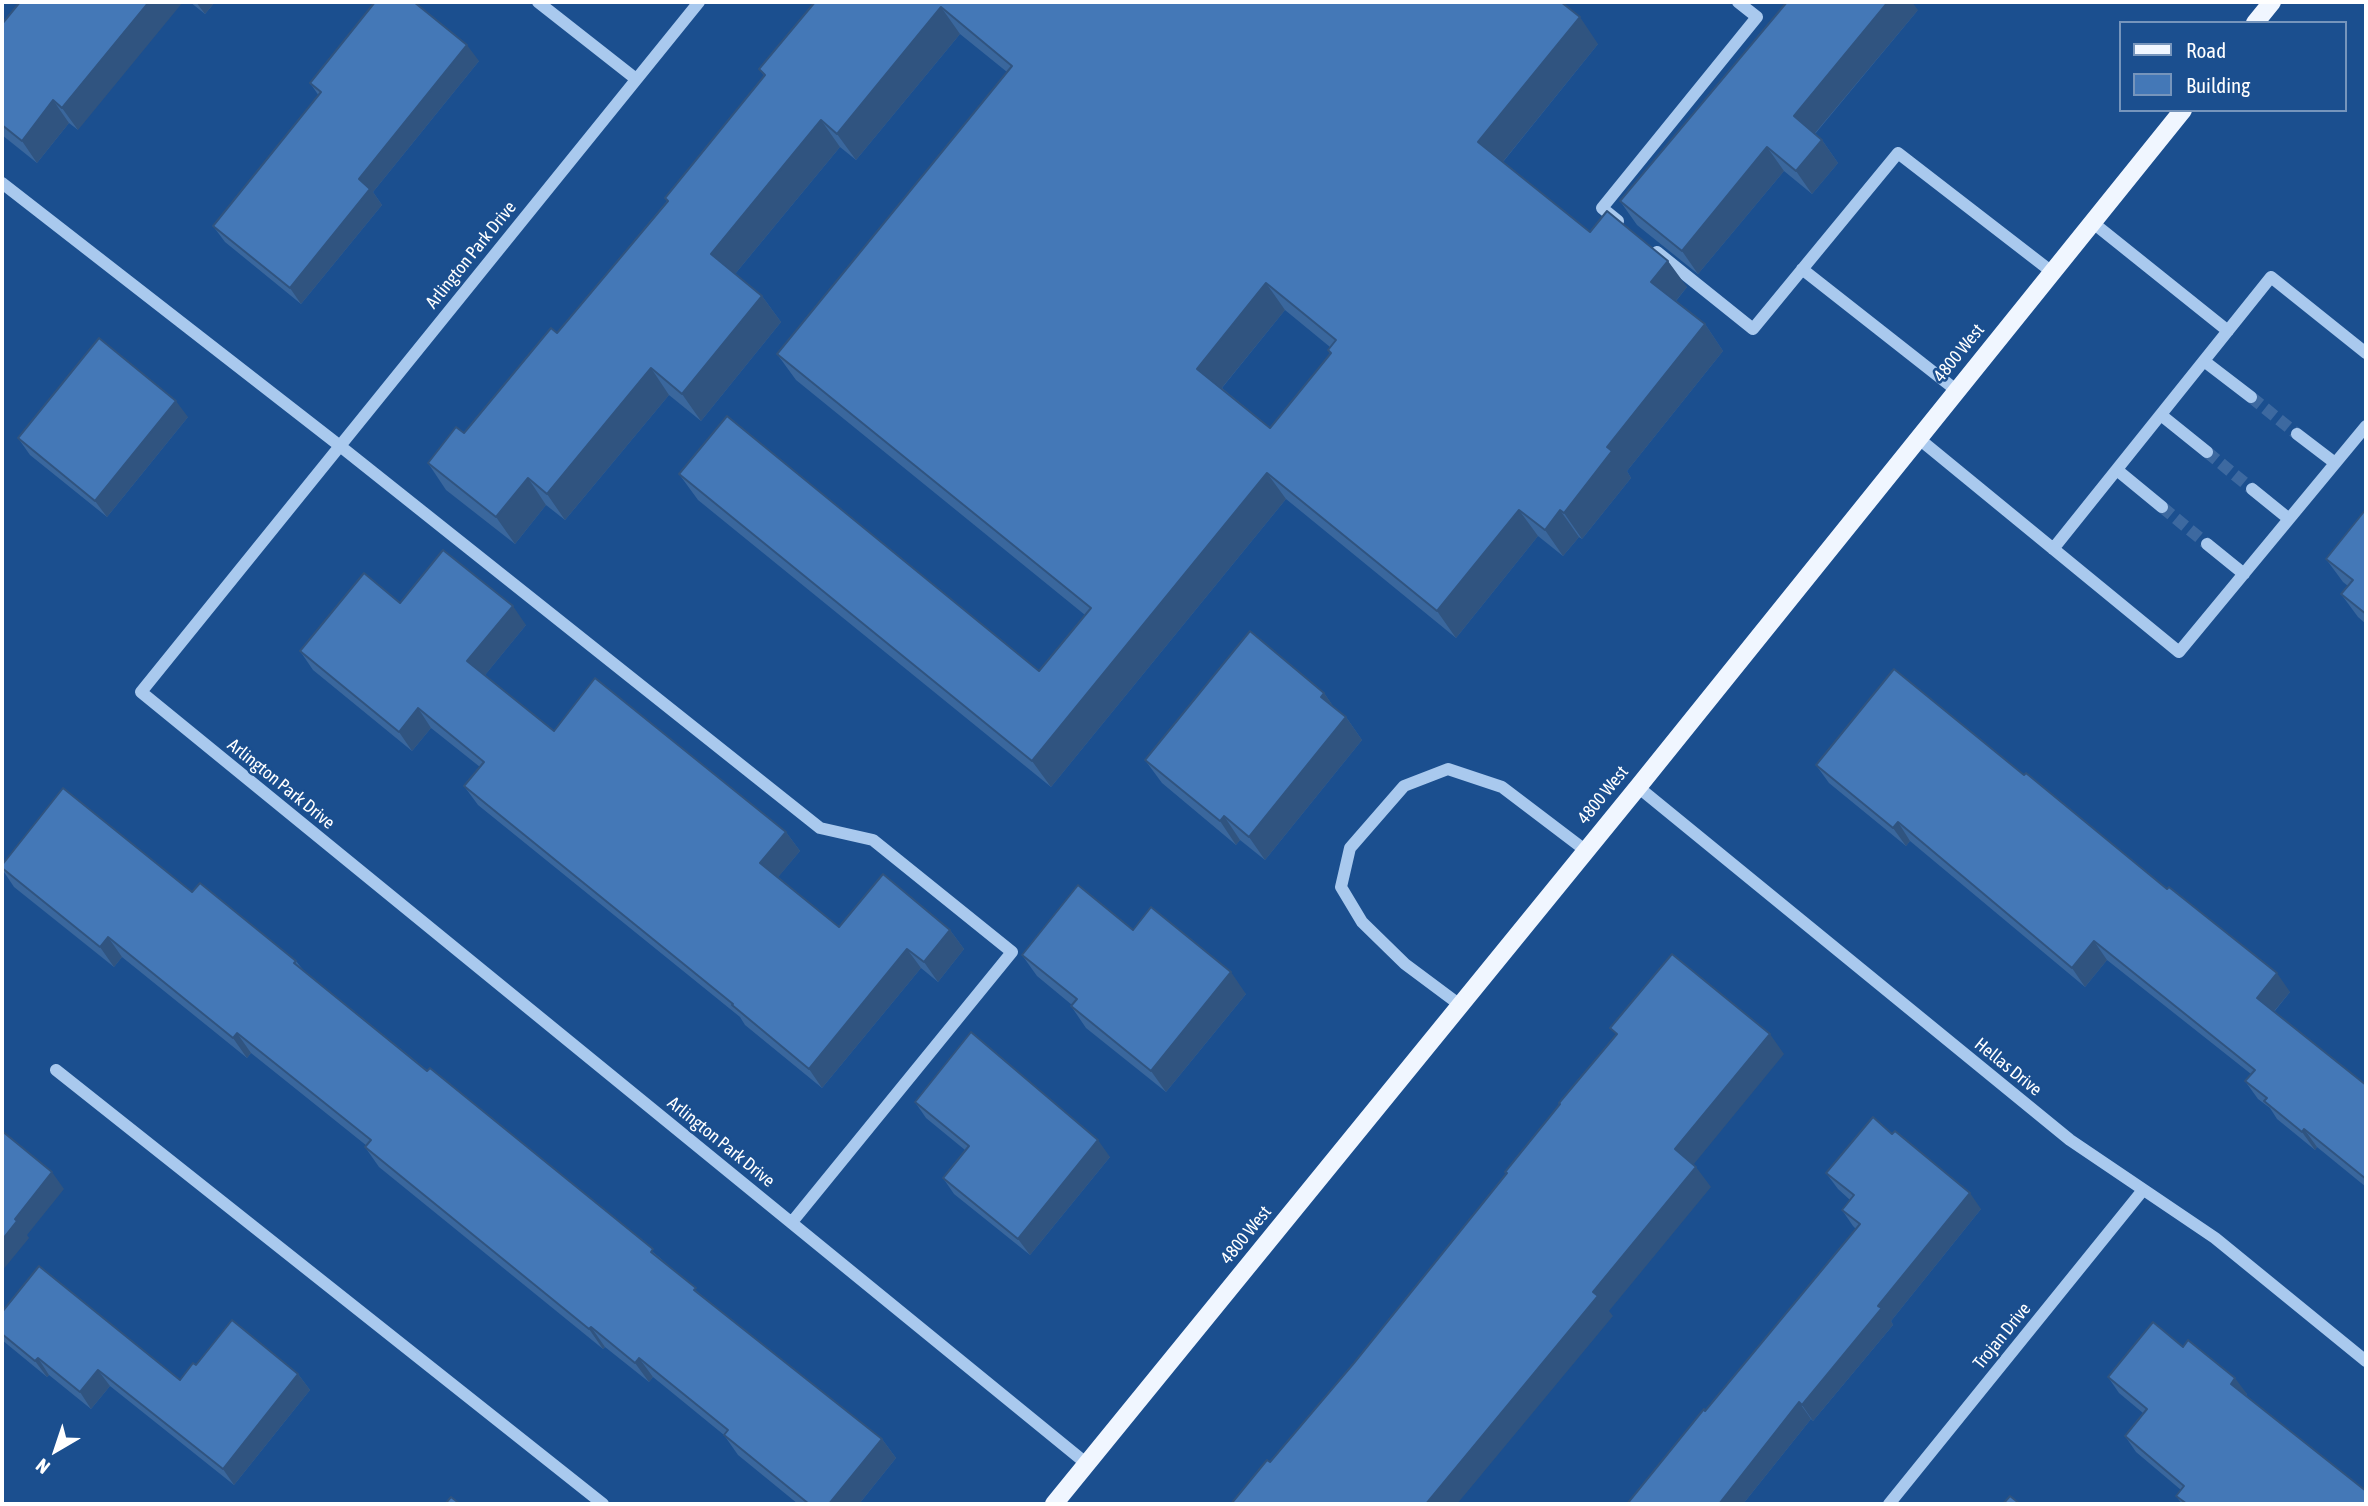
<!DOCTYPE html>
<html>
<head>
<meta charset="utf-8">
<style>
  body { margin:0 }
  #map { position:relative; width:2368px; height:1506px; overflow:hidden; background:#1b4f8f; font-family:"Asap Condensed",sans-serif }
  canvas { display:block }
  .frame { position:absolute; inset:0; border:4px solid #fff; pointer-events:none }
  .legend { position:absolute; left:2119px; top:21px; width:228px; height:91px; box-sizing:border-box; background:#1b4f8f; border:2px solid #7695bc; margin:0; padding:9px 12px; list-style:none; font-size:21px; color:#fff }
  .legend li { display:flex; align-items:center; gap:14px; height:35px }
  .legend b { width:35px; border:2px solid #7695bc }
  .north { position:absolute; left:21px; top:1415px; width:70px; height:70px; -webkit-text-stroke:5px #1b4f8f; paint-order:stroke; rotate:219deg; font-size:19px; font-weight:700; line-height:28px; text-align:center; color:#fff }
  .north::after { content:''; display:block; margin:auto; width:24px; height:32px; background:#fff; clip-path:polygon(50% 0,100% 100%,50% 72%,0 100%) }
</style>
</head>
<body>
<div id="map">
<canvas width="2368" height="1506"></canvas>
<div class="frame"></div>
<ul class="legend">
<li><b style="height:9px;background:#f0f6ff"></b>Road</li>
<li><b style="height:19px;background:#4478b7"></b>Building</li>
</ul>
<div class="north">N</div>
</div>
<script>
const g = document.querySelector('canvas').getContext('2d');
g.lineJoin = 'round';
function trace(path, color, width, dash) {
  g.strokeStyle = color;
  g.lineWidth = width;
  g.lineCap = dash ? 'butt' : 'round';
  g.setLineDash(dash || []);
  g.stroke(path);
}
function paint(path, color) {
  g.fillStyle = color;
  g.fill(path, 'evenodd');
}
function write(font, color, halo, rows, align = 'center') {
  g.font = font + ' "Asap Condensed",sans-serif';
  g.lineWidth = 5;
  g.setLineDash([]);
  g.textBaseline = 'middle';
  g.strokeStyle = halo;
  g.fillStyle = color;
  for (const [text, x, y, turn = 0] of rows) {
    g.save();
    g.translate(x, y);
    g.rotate((+turn || 0) * Math.PI / 180);
    g.textAlign = isNaN(turn) ? turn : align;
    if (halo) g.strokeText(text, 0, 0);
    g.fillText(text, 0, 0);
    g.restore();
  }
}
const minorTunnel = new Path2D(`
  M 2251,397 L 2297,434
  M 2207,452 L 2252,489
  M 2162,507 L 2207,544`);
const minor = new Path2D(`
  M 538,2 L 636,79
  M 699,2 L 141,692 L 1087,1464
  M 2,183 L 340,446 L 820,828 L 873,840 L 1012,952 L 792,1222
  M 1618,221 L 1602,208 L 1757,17 L 1738,2
  M 2092,222 L 2228,331
  M 1657,252 L 1753,329 L 1898,153 L 2052,272
  M 1802,269 L 1956,390
  M 2204,361 L 2251,397
  M 2161,415 L 2207,452
  M 2297,434 L 2335,463
  M 1918,438 L 2179,652 L 2366,426
  M 2117,470 L 2162,507
  M 2252,489 L 2289,519
  M 2207,544 L 2244,574
  M 2053,549 L 2271,277 L 2366,353
  M 1638,787 L 2070,1140 L 2215,1238 L 2366,1361
  M 1460,1005 L 1405,964 L 1362,922 L 1341,887 L 1350,848 L 1404,786 L 1448,769 L 1502,787 L 1585,850
  M 56,1070 L 603,1504
  M 1889,1504 L 2143,1190`);
const major = new Path2D(`
  M 2255,23 L 2272,2
  M 1054,1504 L 1638,787 L 2183,110`);
const wall = new Path2D(`
  M 20,2 L 78,130 L 69,123 L 37,163 L 2,135 L 2,24 Z
  M 190,2 L 215,2 L 205,14 Z
  M 815,2 L 1598,44 L 1503,162 L 1590,232 L 1687,287 L 1676,301 L 1705,324 L 1723,351 L 1627,471 L 1631,478 L 1582,539 L 1579,537 L 1563,556 L 1538,536 L 1456,638 L 1286,499 L 1051,787 L 698,500 L 679,474 L 1039,671 L 1085,615 L 796,380 L 777,354 L 1007,72 L 960,34 L 856,160 L 840,147 L 735,274 L 762,296 L 781,322 L 701,421 L 669,395 L 565,520 L 546,505 L 515,544 L 446,490 L 428,463 L 464,433 L 557,333 L 667,201 L 665,198 L 764,76 L 759,69 ZM 1285,310 L 1330,347 L 1328,350 L 1330,354 L 1270,428 L 1222,388 Z
  M 1918,10 L 1815,134 L 1822,140 L 1838,163 L 1812,194 L 1784,171 L 1698,274 L 1637,225 L 1620,201 Z
  M 479,61 L 373,192 L 382,205 L 301,304 L 225,242 L 213,226 L 319,96 L 310,83 Z
  M 188,417 L 107,517 L 30,455 L 18,438 Z
  M 2366,509 L 2366,624 L 2358,617 L 2341,594 L 2348,586 L 2343,582 L 2326,559 Z
  M 400,603 L 526,625 L 485,675 L 554,731 L 786,832 L 800,851 L 778,877 L 839,927 L 950,930 L 964,949 L 938,982 L 921,968 L 822,1088 L 745,1025 L 740,1017 L 478,805 L 464,786 L 480,767 L 431,728 L 412,751 L 313,670 L 300,651 Z
  M 1324,693 L 1335,709 L 1346,717 L 1362,740 L 1265,860 L 1240,840 L 1236,845 L 1162,783 L 1145,760 Z
  M 1816,765 L 2290,992 L 2274,1012 L 2366,1085 L 2366,1187 L 2317,1147 L 2315,1150 L 2277,1119 L 2270,1108 L 2258,1099 L 2245,1081 L 2251,1074 L 2107,960 L 2085,987 L 1910,841 L 1906,846 L 1829,783 Z
  M 2,865 L 192,892 L 296,961 L 304,971 L 659,1257 L 701,1295 L 882,1439 L 896,1458 L 859,1504 L 798,1504 L 738,1455 L 724,1435 L 653,1377 L 649,1382 L 605,1347 L 603,1349 L 379,1167 L 365,1147 L 367,1146 L 251,1053 L 247,1058 L 122,957 L 114,967 L 14,887 L 2,869 Z
  M 1133,930 L 1246,994 L 1166,1092 L 1086,1028 L 1071,1006 L 1072,1005 L 1037,976 L 1022,955 Z
  M 915,1102 L 1110,1157 L 1030,1255 L 954,1194 L 943,1178 L 965,1150 L 926,1118 Z
  M 1826,1173 L 1981,1209 L 1891,1321 L 1893,1325 L 1813,1421 L 1811,1419 L 1743,1504 L 1705,1411 L 1856,1229 L 1853,1226 L 1842,1210 L 1850,1200 L 1838,1189 Z
  M 2,1312 L 180,1380 L 196,1365 L 298,1374 L 310,1390 L 234,1485 L 110,1386 L 91,1409 L 49,1375 L 47,1377 L 2,1340 Z
  M 2183,1347 L 2247,1394 L 2246,1395 L 2366,1504 L 2182,1504 L 2176,1496 L 2181,1490 L 2136,1452 L 2125,1436 L 2143,1413 L 2119,1393 L 2108,1377 Z`);
const shadedWall = new Path2D(`
  M 149,2 L 183,2 L 78,130 L 62,108 Z
  M 196,2 L 215,2 L 205,14 Z
  M 1888,2 L 1912,2 L 1918,10 L 1810,139 L 1794,116 Z
  M 941,7 L 960,34 L 856,160 L 837,134 Z
  M 1580,17 L 1598,44 L 1497,169 L 1478,142 Z
  M 467,45 L 479,61 L 373,192 L 382,205 L 301,304 L 290,288 L 359,179 Z
  M 53,100 L 69,123 L 37,163 L 22,141 Z
  M 821,120 L 840,147 L 730,280 L 711,254 Z
  M 1822,140 L 1838,163 L 1812,194 L 1796,171 Z
  M 1767,147 L 1784,171 L 1698,274 L 1682,251 Z
  M 1668,261 L 1687,287 L 1670,308 L 1651,282 Z
  M 1266,283 L 1285,310 L 1216,395 L 1197,369 Z
  M 762,296 L 781,322 L 701,421 L 682,394 Z
  M 1705,324 L 1723,351 L 1627,471 L 1631,478 L 1582,539 L 1564,513 L 1607,447 Z
  M 651,368 L 669,395 L 565,520 L 547,494 Z
  M 176,401 L 188,417 L 107,517 L 95,501 Z
  M 1267,473 L 1286,499 L 1051,787 L 1032,761 Z
  M 528,478 L 546,505 L 515,544 L 496,517 Z
  M 1519,510 L 1538,536 L 1456,638 L 1437,611 Z
  M 1560,510 L 1579,537 L 1563,556 L 1545,530 Z
  M 513,606 L 526,625 L 481,680 L 467,661 Z
  M 1324,693 L 1340,716 L 1321,697 Z
  M 418,708 L 431,728 L 412,751 L 399,732 Z
  M 1346,717 L 1362,740 L 1265,860 L 1249,837 Z
  M 1224,816 L 1240,840 L 1236,845 L 1220,821 Z
  M 1898,822 L 1910,841 L 1906,846 L 1893,828 Z
  M 786,832 L 800,851 L 774,882 L 760,863 Z
  M 950,930 L 964,949 L 938,982 L 924,962 Z
  M 108,937 L 122,957 L 114,967 L 100,947 Z
  M 2094,941 L 2107,960 L 2085,987 L 2072,968 Z
  M 907,949 L 921,968 L 822,1088 L 809,1069 Z
  M 1231,972 L 1246,994 L 1166,1092 L 1151,1071 Z
  M 2277,973 L 2290,992 L 2270,1016 L 2257,998 Z
  M 237,1033 L 251,1053 L 247,1058 L 233,1038 Z
  M 1770,1034 L 1784,1054 L 1689,1170 L 1675,1149 Z
  M 2304,1129 L 2317,1147 L 2315,1150 L 2302,1132 Z
  M 1098,1140 L 1110,1157 L 1030,1255 L 1018,1239 Z
  M 1696,1167 L 1711,1187 L 1609,1311 L 1613,1316 L 1457,1504 L 1426,1504 L 1593,1292 Z
  M 52,1172 L 64,1189 L 27,1235 L 29,1238 L 2,1271 L 2,1240 L 15,1219 Z
  M 1970,1193 L 1981,1209 L 1891,1321 L 1893,1325 L 1813,1421 L 1802,1405 L 1878,1306 Z
  M 591,1327 L 605,1347 L 603,1349 L 589,1329 Z
  M 38,1358 L 49,1375 L 47,1377 L 35,1361 Z
  M 639,1358 L 653,1377 L 649,1382 L 635,1363 Z
  M 98,1370 L 110,1386 L 91,1409 L 80,1392 Z
  M 298,1374 L 310,1390 L 234,1485 L 223,1469 Z
  M 2235,1378 L 2247,1394 L 2242,1400 L 2231,1384 Z
  M 1799,1402 L 1811,1419 L 1743,1504 L 1719,1504 Z
  M 882,1439 L 896,1458 L 859,1504 L 829,1504 Z`);
const building = new Path2D(`
  M 20,2 L 149,2 L 62,108 L 53,100 L 22,141 L 2,125 L 2,24 Z
  M 375,2 L 414,2 L 467,45 L 359,179 L 370,189 L 290,288 L 213,226 L 321,92 L 310,83 Z
  M 815,2 L 1561,2 L 1580,17 L 1478,142 L 1590,232 L 1607,211 L 1668,261 L 1651,282 L 1705,324 L 1607,447 L 1612,451 L 1564,513 L 1560,510 L 1545,530 L 1519,510 L 1437,611 L 1267,473 L 1032,761 L 679,474 L 727,416 L 1039,671 L 1091,608 L 777,354 L 1012,66 L 941,7 L 837,134 L 821,120 L 711,254 L 762,296 L 682,394 L 651,368 L 547,494 L 528,478 L 496,517 L 428,463 L 456,427 L 464,433 L 551,328 L 557,333 L 668,201 L 665,198 L 765,75 L 759,69 ZM 1266,283 L 1336,340 L 1328,350 L 1331,353 L 1270,428 L 1197,369 Z
  M 1787,2 L 1888,2 L 1794,116 L 1822,140 L 1796,171 L 1767,147 L 1682,251 L 1620,201 Z
  M 99,338 L 176,401 L 95,501 L 18,438 Z
  M 2366,509 L 2366,614 L 2341,594 L 2353,580 L 2326,559 Z
  M 443,550 L 513,606 L 467,661 L 554,731 L 595,678 L 786,832 L 760,863 L 839,927 L 883,874 L 950,930 L 924,962 L 907,949 L 809,1069 L 732,1005 L 733,1004 L 464,786 L 484,762 L 418,708 L 399,732 L 300,651 L 364,573 L 400,603 Z
  M 1250,631 L 1324,693 L 1321,697 L 1346,717 L 1249,837 L 1224,816 L 1220,821 L 1145,760 Z
  M 1894,669 L 2024,775 L 2026,773 L 2167,889 L 2169,887 L 2277,973 L 2257,998 L 2366,1085 L 2366,1179 L 2304,1129 L 2302,1132 L 2264,1101 L 2267,1098 L 2245,1081 L 2255,1070 L 2094,941 L 2072,968 L 1898,822 L 1893,828 L 1816,765 Z
  M 63,788 L 192,892 L 200,883 L 296,961 L 294,963 L 427,1071 L 430,1068 L 653,1249 L 651,1252 L 696,1288 L 694,1290 L 882,1439 L 829,1504 L 809,1504 L 724,1435 L 728,1430 L 639,1358 L 635,1363 L 591,1327 L 589,1329 L 365,1147 L 371,1140 L 237,1033 L 233,1038 L 108,937 L 100,947 L 2,868 L 2,865 Z
  M 1078,885 L 1133,930 L 1151,907 L 1231,972 L 1151,1071 L 1071,1006 L 1077,999 L 1022,955 Z
  M 1672,954 L 1770,1034 L 1675,1149 L 1696,1167 L 1593,1292 L 1598,1296 L 1426,1504 L 1231,1504 L 1267,1460 L 1270,1462 L 1354,1363 L 1507,1173 L 1505,1172 L 1560,1104 L 1559,1103 L 1617,1034 L 1610,1028 Z
  M 971,1032 L 1098,1140 L 1018,1239 L 943,1178 L 969,1146 L 915,1102 Z
  M 1873,1117 L 1892,1134 L 1895,1131 L 1970,1193 L 1878,1306 L 1882,1308 L 1802,1405 L 1799,1402 L 1719,1504 L 1627,1504 L 1704,1409 L 1705,1411 L 1860,1224 L 1842,1210 L 1854,1195 L 1826,1173 Z
  M 2,1131 L 52,1172 L 15,1219 L 17,1221 L 2,1240 Z
  M 39,1266 L 180,1380 L 193,1363 L 196,1365 L 232,1320 L 298,1374 L 223,1469 L 98,1370 L 80,1392 L 38,1358 L 35,1361 L 2,1334 L 2,1312 Z
  M 2153,1322 L 2183,1347 L 2188,1340 L 2235,1378 L 2231,1384 L 2366,1491 L 2366,1504 L 2187,1504 L 2176,1496 L 2184,1486 L 2125,1436 L 2147,1409 L 2108,1377 Z
  M 2010,1496 L 2020,1504 L 2003,1504 Z
  M 451,1497 L 460,1504 L 445,1504 Z`);
const streetNames = [
  ["Arlington Park Drive",471,255,-51],
  ["4800 West",1959,353,-51],
  ["Arlington Park Drive",281,784,39],
  ["4800 West",1603,795,-51],
  ["Hellas Drive",2008,1067,39],
  ["Arlington Park Drive",721,1142,39],
  ["4800 West",1246,1235,-51],
  ["Trojan Drive",2002,1336,-51]
];
trace(minorTunnel, '#3d69a0', 12, [12, 6]);
trace(minor, '#a9c9ee', 12);
trace(major, '#f0f6ff', 18);
paint(wall, '#3a679d');
paint(shadedWall, '#305480');
paint(building, '#4478b7');
trace(building, '#305480', 2);
write('18px', '#fff', '#1b4f8f', streetNames);
</script>
</body>
</html>
